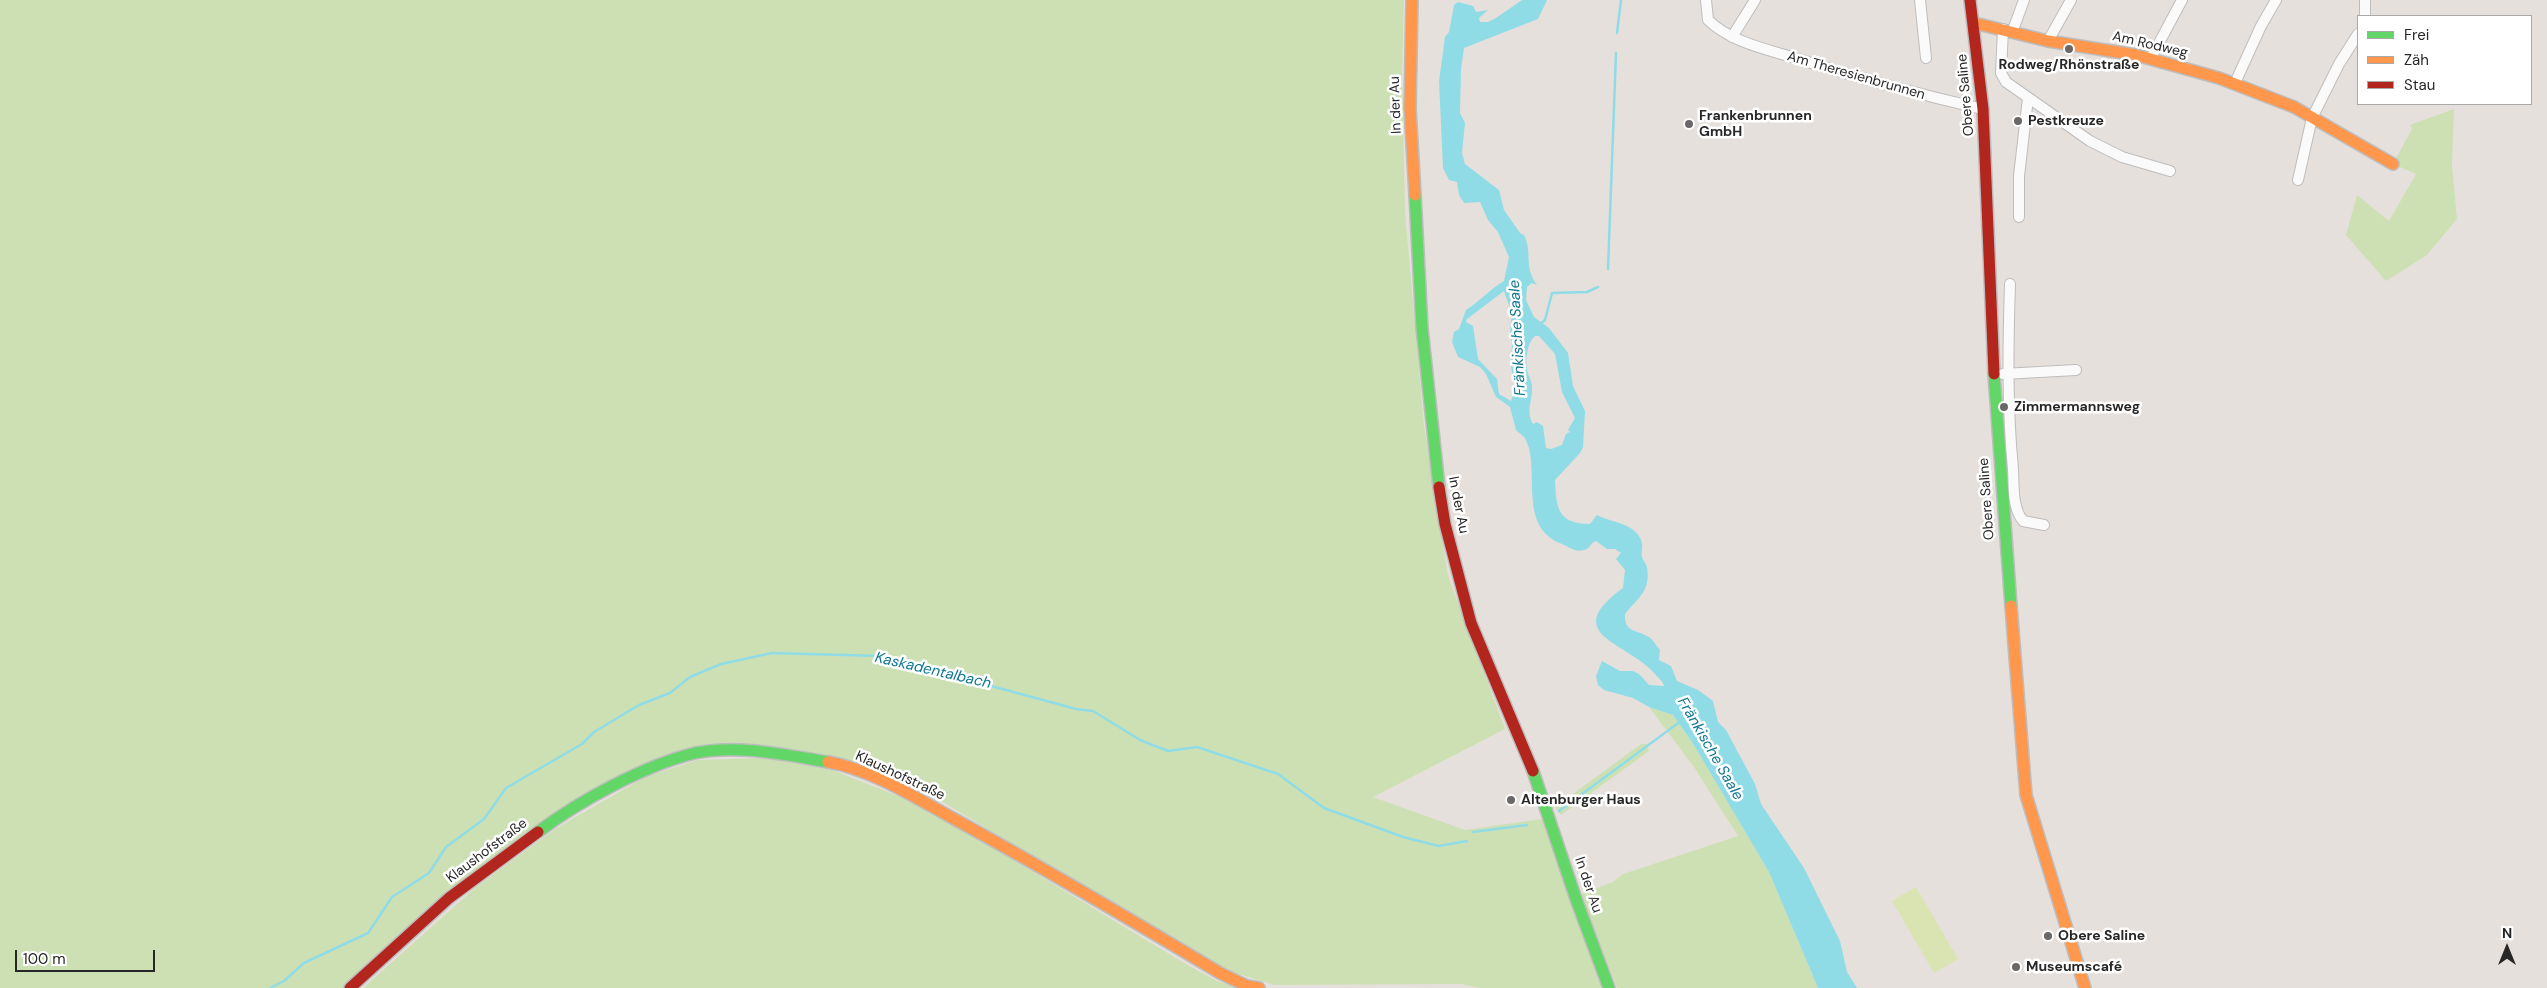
<!DOCTYPE html>
<html>
<head>
<meta charset="utf-8">
<style>
  body { margin:0 }
  #map { position:relative; width:2547px; height:988px; overflow:hidden; background:#e5e0dc; font-family:"DM Sans",sans-serif }
  canvas { display:block }
  .legend { position:absolute; left:2357px; top:15px; width:175px; height:90px; box-sizing:border-box; background:#fff; border:1px solid #a9a9a9; margin:0; padding:6px 9px; list-style:none; font-size:15px; color:#272727 }
  .legend li { display:flex; align-items:center; gap:10px; height:25px }
  .legend b { width:25px; border:1px solid #a9a9a9 }
  .north { position:absolute; left:2482px; top:923px; width:50px; height:50px; -webkit-text-stroke:4px #fff; paint-order:stroke; rotate:0deg; font-size:14px; font-weight:700; line-height:20px; text-align:center; color:#272727 }
  .north::after { content:''; display:block; margin:auto; width:18px; height:22px; background:#272727; clip-path:polygon(50% 0,100% 100%,50% 72%,0 100%) }
  .scale { position:absolute; left:15px; top:950px; width:140px; height:22px; box-sizing:border-box; border:2px solid #272727; border-top:0; padding-left:6px; font-size:15px; line-height:18px; white-space:nowrap; color:#272727; -webkit-text-stroke:4px #fff; paint-order:stroke }
</style>
</head>
<body>
<div id="map">
<canvas width="2547" height="988"></canvas>
<ul class="legend">
<li><b style="height:6px;background:#63d668"></b>Frei</li>
<li><b style="height:6px;background:#ff974d"></b>Zäh</li>
<li><b style="height:6px;background:#b3261e"></b>Stau</li>
</ul>
<div class="north">N</div>
<div class="scale">100 m</div>
</div>
<script>
const g = document.querySelector('canvas').getContext('2d');
g.lineJoin = 'round';
function paint(path, color) {
  g.fillStyle = color;
  g.fill(path, 'evenodd');
}
function trace(path, color, width, dash) {
  g.strokeStyle = color;
  g.lineWidth = width;
  g.lineCap = dash ? 'butt' : 'round';
  g.setLineDash(dash || []);
  g.stroke(path);
}
function write(font, color, halo, rows, align = 'center') {
  g.font = font + ' "DM Sans",sans-serif';
  g.lineWidth = 5;
  g.setLineDash([]);
  g.textBaseline = 'middle';
  g.strokeStyle = halo;
  g.fillStyle = color;
  for (const [text, x, y, turn = 0] of rows) {
    g.save();
    g.translate(x, y);
    g.rotate((+turn || 0) * Math.PI / 180);
    g.textAlign = isNaN(turn) ? turn : align;
    if (halo) g.strokeText(text, 0, 0);
    g.fillText(text, 0, 0);
    g.restore();
  }
}
const green = new Path2D(`
  M 0,0 L 1404,0 L 1402,72 L 1405,213 L 1424,425 L 1448,576 L 1505,729 L 1373,797 L 1465,830 L 1542,819 L 1602,988 L 1480,988 L 1461,984 L 1274,985 L 1222,969 L 931,795 L 835,758 L 695,747 L 548,819 L 344,988 L 0,988 Z
  M 2454,109 L 2452,165 L 2457,219 L 2427,255 L 2386,281 L 2346,235 L 2357,195 L 2389,221 L 2416,174 L 2393,164 L 2412,129 L 2410,125 Z
  M 1649,707 L 1673,715 L 1692,742 L 1769,872 L 1818,988 L 1617,988 L 1581,894 L 1613,882 L 1623,874 L 1738,836 L 1694,767 Z
  M 1641,744 L 1647,744 L 1649,751 L 1561,815 L 1555,807 Z
  M 765,758 L 832,770 L 926,807 L 1189,966 L 1217,981 L 1240,988 L 363,988 L 475,888 L 555,829 L 645,777 L 697,760 Z`);
const pitch = new Path2D(`
  M 1916,887 L 1958,959 L 1934,973 L 1892,901 Z`);
const water = new Path2D(`
  M 1522,0 L 1547,0 L 1538,19 L 1464,48 L 1461,69 L 1460,113 L 1465,123 L 1462,153 L 1465,164 L 1499,190 L 1504,210 L 1520,233 L 1524,235 C 1533,253 1523,266 1537,285 L 1532,283 L 1527,287 L 1526,300 L 1534,317 L 1549,328 L 1568,353 L 1573,386 L 1585,411 L 1583,447 L 1580,453 L 1555,480 C 1556,508 1558,524 1590,524 L 1597,515 C 1610,522 1633,523 1640,538 C 1644,544 1641,550 1642,557 C 1643,561 1646,563 1647,567 C 1651,591 1638,598 1625,614 C 1624,633 1636,629 1649,637 C 1653,640 1657,646 1660,650 L 1659,660 L 1671,666 L 1677,681 L 1698,690 L 1713,701 L 1718,722 L 1726,730 L 1755,784 L 1761,804 L 1804,868 L 1840,941 L 1847,972 L 1857,988 L 1818,988 L 1769,872 L 1692,742 L 1673,715 L 1649,707 L 1633,698 L 1604,690 L 1598,685 L 1596,676 L 1602,661 L 1620,671 L 1633,671 L 1639,674 L 1649,685 L 1664,686 C 1663,681 1658,678 1655,674 C 1628,642 1558,635 1623,588 L 1625,570 L 1616,559 L 1621,553 L 1615,549 L 1607,549 L 1596,541 C 1590,543 1590,549 1584,550 C 1576,553 1569,547 1562,544 C 1521,528 1537,483 1529,448 L 1525,438 L 1516,430 L 1510,407 L 1496,397 L 1486,374 L 1480,367 L 1458,357 L 1452,342 L 1454,332 L 1459,329 L 1466,310 C 1480,301 1490,289 1504,281 L 1509,257 L 1498,232 L 1488,220 L 1480,202 L 1464,203 L 1459,195 L 1457,182 L 1449,180 L 1443,168 L 1439,81 L 1445,37 L 1449,32 L 1454,5 L 1458,2 L 1473,6 L 1476,12 L 1488,10 L 1479,18 L 1480,22 L 1488,22 L 1496,18 ZM 1504,291 L 1512,314 L 1510,333 L 1512,343 L 1511,366 L 1515,390 L 1511,401 L 1499,394 L 1497,379 L 1478,359 L 1473,326 L 1466,322 L 1467,319 ZM 1535,336 L 1539,336 L 1555,354 L 1562,392 L 1575,418 L 1568,430 L 1570,432 L 1566,434 L 1562,445 L 1551,449 L 1546,448 L 1543,426 L 1537,422 L 1533,424 C 1526,411 1532,402 1532,389 C 1533,382 1528,376 1527,370 C 1525,360 1527,343 1535,336 Z`);
const stream = new Path2D(`
  M 1617,33 L 1621,0
  M 1608,269 L 1616,53
  M 1539,325 L 1545,320 L 1552,293 L 1587,292 L 1598,287
  M 1559,811 L 1681,721
  M 1473,832 L 1527,825
  M 270,988 L 284,981 L 304,963 L 368,933 L 392,897 L 429,873 L 446,847 L 484,819 L 506,788 L 582,744 L 594,732 L 639,705 L 670,693 L 690,677 L 721,664 L 772,653 L 881,656 L 1076,709 L 1093,711 L 1140,740 L 1168,751 L 1197,747 L 1278,774 L 1324,808 L 1403,837 L 1439,846 L 1467,841`);
const street = new Path2D(`
  M 1706,0 L 1708,20 C 1732,43 1767,49 1798,59 C 1859,78 1921,95 1983,109
  M 1920,0 L 1926,58
  M 2365,0 L 2365,16
  M 2003,29 L 2001,73 L 2006,82 L 2090,141 L 2122,157 L 2170,171
  M 2013,30 L 2024,0
  M 1732,37 L 1755,0
  M 2048,41 L 2071,0
  M 2151,58 L 2182,0
  M 2235,83 L 2261,26 L 2276,0
  M 2298,180 L 2312,118 L 2339,64 L 2358,34
  M 2019,217 L 2019,176 L 2028,98
  M 2010,284 C 2008,346 2007,407 2013,469 C 2014,486 2012,507 2023,521 L 2044,525
  M 2003,374 L 2076,370`);
const fast = new Path2D(`
  M 1415,195 L 1422,328 L 1439,487
  M 1994,374 L 2011,606
  M 1533,771 L 1576,899 L 1609,988
  M 538,832 C 579,801 645,765 695,753 C 738,744 786,755 828,762`);
const slow = new Path2D(`
  M 1412,0 L 1410,108 L 1415,195
  M 1974,23 L 2048,41 L 2136,55 L 2219,78 L 2294,107 L 2393,164
  M 2011,606 L 2026,795 L 2085,988
  M 828,762 C 871,769 918,799 956,820 C 1046,869 1133,921 1220,973 L 1247,986 L 1259,988`);
const jam = new Path2D(`
  M 1970,0 L 1983,109 L 1994,374
  M 1439,487 L 1445,524 L 1471,623 L 1533,771
  M 350,988 L 449,898 L 538,832`);
const markers = [
  [2069,49,5,"#6a6866"],
  [2018,121,5,"#6a6866"],
  [1689,124,5,"#6a6866"],
  [2004,407,5,"#6a6866"],
  [1511,800,5,"#6a6866"],
  [2048,936,5,"#6a6866"],
  [2016,967,5,"#6a6866"]
];
const streetNames = [
  ["Am Rodweg",2150,45,13],
  ["Am Theresienbrunnen",1856,76,16],
  ["Obere Saline",1966,95,-95],
  ["In der Au",1396,105,-92],
  ["Obere Saline",1987,499,-94],
  ["In der Au",1458,505,79],
  ["Klaushofstraße",900,776,25],
  ["Klaushofstraße",487,851,-37],
  ["In der Au",1588,885,71]
];
const poiNames = [
  ["Rodweg/Rhönstraße",2069,65,"center"],
  ["Frankenbrunnen",1699,116],
  ["GmbH",1699,132],
  ["Pestkreuze",2028,121],
  ["Zimmermannsweg",2014,407],
  ["Altenburger Haus",1521,800],
  ["Obere Saline",2058,936],
  ["Museumscafé",2026,967]
];
const waterNames = [
  ["Fränkische Saale",1518,338,-93],
  ["Kaskadentalbach",933,671,13],
  ["Fränkische Saale",1710,749,60]
];
paint(green, '#cde0b4');
paint(pitch, '#d9e4b2');
paint(water, '#90dce6');
trace(stream, '#90dce6', 2.5);
trace(street, '#bebdbe', 12);
trace(fast, '#bebdbe', 14);
trace(slow, '#bebdbe', 14);
trace(jam, '#bebdbe', 14);
trace(street, '#fbfafa', 10);
trace(fast, '#63d668', 11);
trace(slow, '#ff974d', 11);
trace(jam, '#b3261e', 11);
for (const [x, y, r, color] of markers) {
  const dot = new Path2D();
  dot.arc(x, y, r, 0, 2 * Math.PI);
  g.fillStyle = color;
  g.fill(dot);
  trace(dot, '#fff', 2);
}
write('14px', '#272727', '#fff', streetNames);
write('bold 14px', '#272727', '#fff', poiNames, 'left');
write('italic 15px', '#0f7792', '#fff', waterNames);
</script>
</body>
</html>
